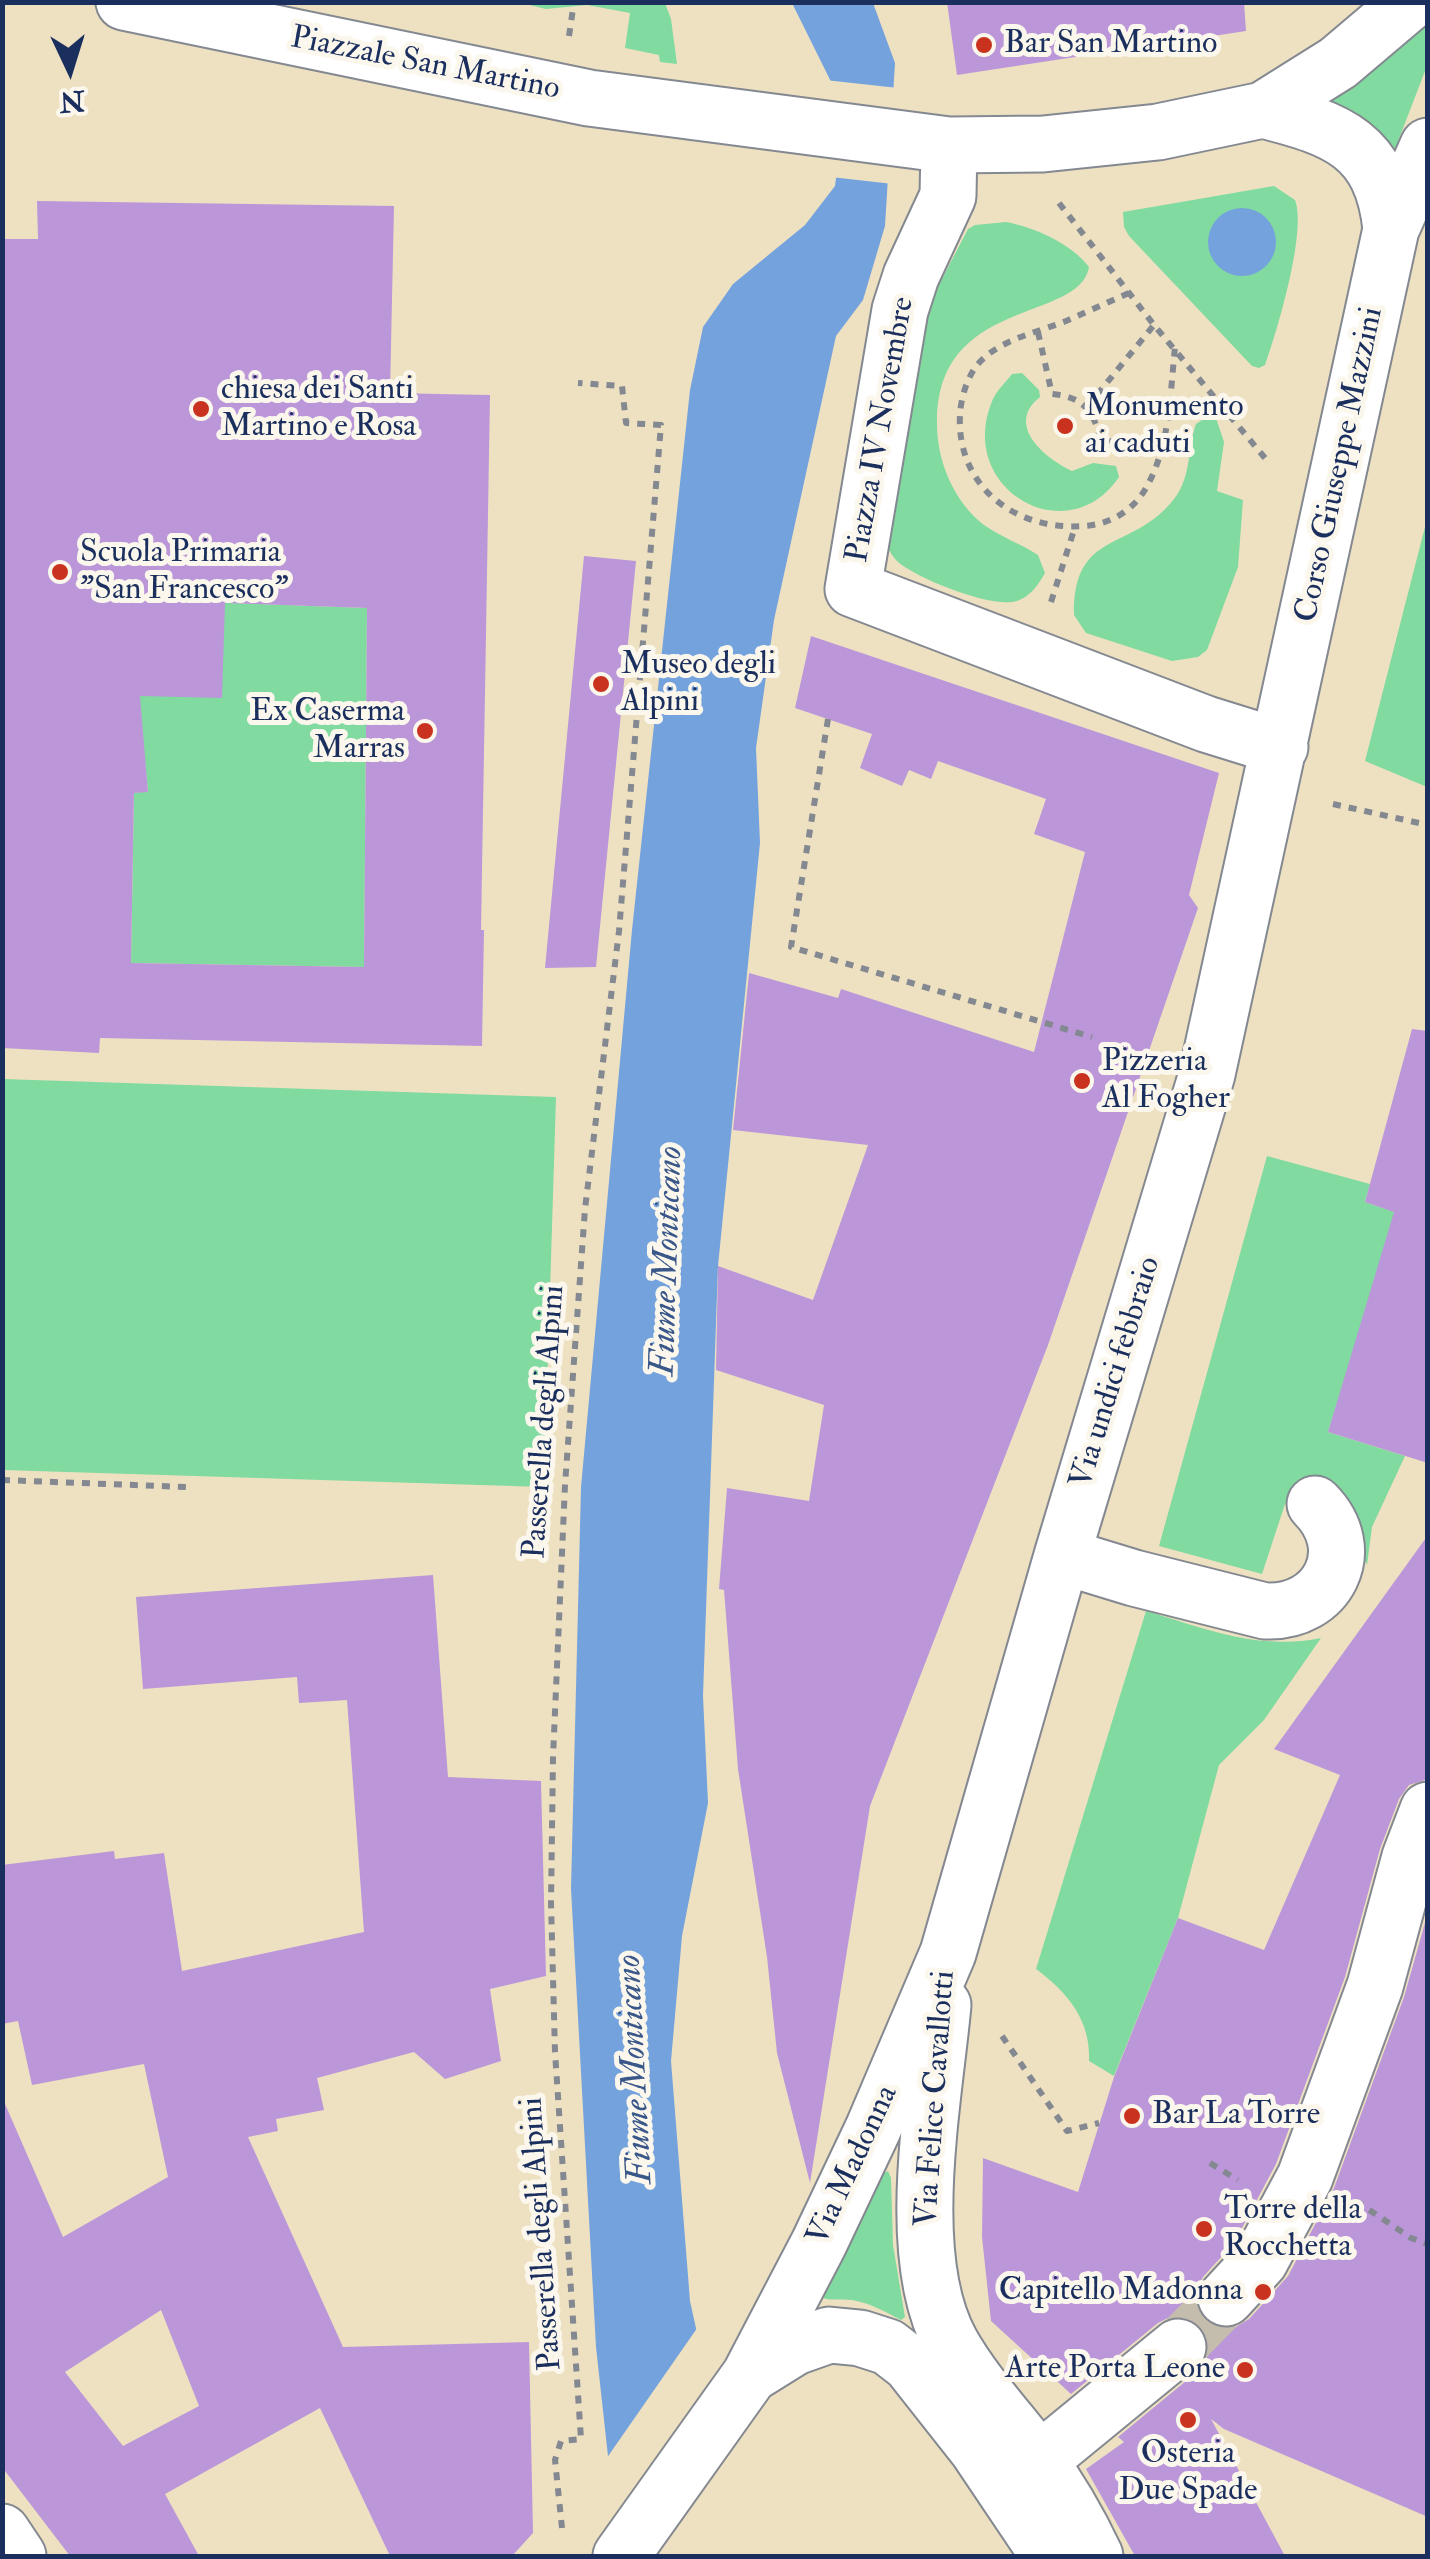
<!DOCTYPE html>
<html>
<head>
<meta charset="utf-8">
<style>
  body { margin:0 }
  #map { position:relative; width:1430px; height:2559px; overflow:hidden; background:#eee1c2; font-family:"IM FELL Double Pica",serif }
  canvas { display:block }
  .frame { position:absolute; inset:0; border:5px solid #1b2f5e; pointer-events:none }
  .north { position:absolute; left:20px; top:20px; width:100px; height:100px; -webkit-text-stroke:8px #fbf7ec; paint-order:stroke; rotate:176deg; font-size:28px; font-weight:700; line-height:40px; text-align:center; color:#1b2f5e }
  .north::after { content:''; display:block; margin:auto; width:35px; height:45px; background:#1b2f5e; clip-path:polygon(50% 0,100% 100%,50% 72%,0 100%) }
</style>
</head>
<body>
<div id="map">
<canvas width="1430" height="2559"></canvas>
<div class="frame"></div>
<div class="north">N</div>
</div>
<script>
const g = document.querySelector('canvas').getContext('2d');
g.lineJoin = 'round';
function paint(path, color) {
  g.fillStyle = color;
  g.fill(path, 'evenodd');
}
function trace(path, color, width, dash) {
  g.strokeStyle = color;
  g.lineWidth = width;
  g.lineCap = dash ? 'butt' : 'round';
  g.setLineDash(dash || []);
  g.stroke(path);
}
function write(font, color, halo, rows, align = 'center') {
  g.font = font + ' "IM FELL Double Pica",serif';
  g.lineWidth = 10;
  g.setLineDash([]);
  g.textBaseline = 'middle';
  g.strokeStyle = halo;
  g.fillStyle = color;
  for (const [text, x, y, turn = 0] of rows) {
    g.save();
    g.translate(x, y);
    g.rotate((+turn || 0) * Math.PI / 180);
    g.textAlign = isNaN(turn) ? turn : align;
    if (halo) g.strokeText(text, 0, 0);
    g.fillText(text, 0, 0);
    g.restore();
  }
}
const green = new Path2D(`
  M 521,3 L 665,3 L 671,19 L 677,64 L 660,62 L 659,55 L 625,48 L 630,13 L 587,5 L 546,9 Z
  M 1427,7 L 1427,66 L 1395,149 C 1367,121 1337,113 1299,102 Z
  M 1274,186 L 1295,200 C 1307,231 1277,332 1265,365 L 1259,368 L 1252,366 L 1129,236 L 1124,227 L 1123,212 Z
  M 1006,222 C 1034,227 1072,244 1089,267 C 1080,323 935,296 937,424 C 937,461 954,502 984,525 C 1001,537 1021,544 1038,555 L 1045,573 C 1038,585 1031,596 1017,601 C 993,609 918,579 898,562 C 889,553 887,546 883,534 L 932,298 L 968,229 L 975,225 Z
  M 1022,373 L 1039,390 L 1040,397 C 1004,425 1046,459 1072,471 L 1093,463 L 1116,466 L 1119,477 C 1067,554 954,488 993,399 C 997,390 1006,382 1012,374 Z
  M 1208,416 L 1216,418 L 1224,442 L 1217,491 L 1243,500 L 1238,567 L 1207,650 L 1198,657 L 1172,661 L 1086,633 L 1074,615 C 1073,528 1132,553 1174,499 C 1192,476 1187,449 1196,424 Z
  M 1427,519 L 1427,787 L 1365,761 Z
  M 175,601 L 367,608 L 364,967 L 131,963 L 134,793 L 148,791 L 130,616 Z
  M 3,1079 L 556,1097 L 544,1487 L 3,1470 Z
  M 1267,1156 L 1370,1184 L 1365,1202 L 1398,1213 L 1328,1432 L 1405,1456 L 1372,1527 L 1367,1565 L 1356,1541 L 1299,1492 L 1285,1504 L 1262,1574 L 1159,1546 Z
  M 1146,1611 C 1204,1628 1259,1651 1321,1638 L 1264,1720 L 1219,1765 L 1178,1918 L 1114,2076 L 1089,2061 C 1091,2020 1067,1992 1036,1969 Z
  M 888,2171 L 891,2178 L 893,2245 L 905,2317 L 901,2320 C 886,2312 870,2303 852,2300 C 840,2298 830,2302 818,2296 L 852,2237 L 882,2174 Z`);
const water = new Path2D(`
  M 792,3 L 873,3 L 895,63 L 885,226 L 863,300 L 836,336 L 774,620 L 756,748 L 760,843 L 718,1266 L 703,1696 L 708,1803 L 682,1936 L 671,2061 L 690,2301 L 740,2529 L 619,2556 L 596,2347 L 571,1889 L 581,1487 L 632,930 L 690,390 L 703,327 L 733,284 L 805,225 L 835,186 L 845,110 Z
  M1208 242a34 34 0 1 1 68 0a34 34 0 1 1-68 0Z`);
const pier = new Path2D(`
  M 825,80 L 898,88 L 893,184 L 831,177 L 840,111 Z
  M 700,2324 L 749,2556 L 614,2556 L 604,2462 Z`);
const building = new Path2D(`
  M 947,2 L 1244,2 L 1246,31 L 957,75 Z
  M 37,201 L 394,206 L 390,393 L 490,395 L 481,930 L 484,930 L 482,1046 L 100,1038 L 99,1053 L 2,1048 L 2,239 L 38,239 ZM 225,603 L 367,608 L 364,967 L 131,963 L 134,793 L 148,792 L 140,696 L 222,698 Z
  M 584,556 L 636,561 L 596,967 L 545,968 Z
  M 811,636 L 1219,773 L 1189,895 L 1198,908 L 1048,1345 L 870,1806 L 810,2183 L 777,2053 L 767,1957 L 738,1769 L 724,1590 L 719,1589 L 727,1488 L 809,1501 L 824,1405 L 716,1370 L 718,1266 L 813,1300 L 868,1145 L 733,1130 L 749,973 L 838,998 L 841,989 L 1034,1052 L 1085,852 L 1034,834 L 1046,799 L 938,761 L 931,779 L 909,770 L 902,786 L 860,768 L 872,734 L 795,708 Z
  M 1412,1029 L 1428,1031 L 1428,1463 L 1328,1432 L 1394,1212 L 1365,1202 Z
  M 1428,1535 L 1428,1779 L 1409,1785 L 1399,1799 L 1380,1849 L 1345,1977 L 1276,2164 L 1234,2243 L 1203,2277 L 1195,2292 L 1197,2308 L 1206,2322 L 1218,2328 L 1234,2328 L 1249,2319 L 1288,2276 L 1334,2188 L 1404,1997 L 1428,1912 L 1428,2517 L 1224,2429 L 1211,2419 L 1285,2556 L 1135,2556 L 1086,2469 L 1124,2442 L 1118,2437 L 1198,2371 L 1207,2357 L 1209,2341 L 1201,2327 L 1190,2318 L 1172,2316 L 1158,2323 L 1071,2394 L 991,2321 L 982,2237 L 983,2158 L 1078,2192 L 1114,2077 L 1178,1918 L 1264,1950 L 1340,1775 L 1274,1749 Z
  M 433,1575 L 448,1777 L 541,1781 L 546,1976 L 490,1989 L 501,2061 L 445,2079 L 414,2052 L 317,2078 L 324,2110 L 276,2119 L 278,2131 L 248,2137 L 343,2347 L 529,2342 L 533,2533 L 512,2556 L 390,2556 L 320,2408 L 165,2494 L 199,2556 L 70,2556 L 2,2467 L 2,2097 L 63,2237 L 168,2177 L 144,2064 L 32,2085 L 18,2021 L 2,2024 L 2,1865 L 114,1851 L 115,1859 L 164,1853 L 182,1971 L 364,1932 L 347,1700 L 299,1703 L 297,1677 L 143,1689 L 136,1597 ZM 161,2310 L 199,2406 L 123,2446 L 65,2372 Z`);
const minorTunnel = new Path2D(`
  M 1178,2347 L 1226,2298`);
const path = new Path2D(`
  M 569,36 L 574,2
  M 1059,203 L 1154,325 L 1265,458
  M 1129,293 C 1108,302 1087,312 1066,321 C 1036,333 1000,339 978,364 C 967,377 961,398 960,414 C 956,486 1015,531 1083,526 C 1109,525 1133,511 1146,488 C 1170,446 1170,395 1175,347
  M 1038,332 L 1052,394 C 1083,397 1093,410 1101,440 L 1162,449
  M 1087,407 L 1154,325
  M 1051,602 L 1075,527
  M 828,719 L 791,947 L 1092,1037
  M 1333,804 L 1428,825
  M 2,1480 L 186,1487
  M 1002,2036 L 1067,2131 L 1099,2123
  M 1210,2163 L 1238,2180
  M 1356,2201 L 1411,2238 L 1428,2244
  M 562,2528 L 555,2460 L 561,2441 L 581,2439 L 555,2052 L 551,1903 L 553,1757 L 565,1485 L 585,1209 L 619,931 L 661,425 L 626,423 L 622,386 L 578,383`);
const minor = new Path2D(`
  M 124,2 L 589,98 L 949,145 L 1043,144 L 1158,132 L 1263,110 L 1338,63 L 1410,2
  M 1263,110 C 1337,129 1382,144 1391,229
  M 949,145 L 948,196 L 911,276 L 900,310 L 853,589 L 1206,724 L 1280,747
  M 1062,1556 L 1134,1578 L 1265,1611 C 1328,1614 1361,1550 1315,1504
  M 943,2005 C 934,2102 903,2256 951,2343 C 974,2384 1009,2421 1037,2458 C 1060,2489 1079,2522 1095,2556
  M 1226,2298 L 1260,2261 L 1305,2177 L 1375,1986 L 1410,1857 L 1428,1810
  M 750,2375 L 795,2347 L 829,2335 L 860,2338 L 888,2347 L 910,2364 L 977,2449 L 1049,2556
  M 1039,2461 L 1178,2347
  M 2,2532 L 18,2556
  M 621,2556 L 750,2375 L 819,2243 L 873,2129 L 948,1953 L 1062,1556 L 1207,1074 L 1391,229 L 1428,146`);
const markers = [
  [984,45,10,"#c8321e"],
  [201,409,10,"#c8321e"],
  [1065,426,10,"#c8321e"],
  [60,572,10,"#c8321e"],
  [601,684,10,"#c8321e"],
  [425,731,10,"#c8321e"],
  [1082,1081,10,"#c8321e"],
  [1132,2116,10,"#c8321e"],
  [1204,2229,10,"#c8321e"],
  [1263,2292,10,"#c8321e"],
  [1245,2370,10,"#c8321e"],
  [1188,2420,10,"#c8321e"]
];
const poiNames = [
  ["Bar San Martino",1004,45],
  ["chiesa dei Santi",221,391],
  ["Martino e Rosa",221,428],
  ["Monumento",1085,408],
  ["ai caduti",1085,445],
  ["Scuola Primaria",80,554],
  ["\"San Francesco\"",80,591],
  ["Museo degli",621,666],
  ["Alpini",621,703],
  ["Ex Caserma",405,713,"right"],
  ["Marras",405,750,"right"],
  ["Pizzeria",1102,1063],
  ["Al Fogher",1102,1100],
  ["Bar La Torre",1152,2116],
  ["Torre della",1224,2211],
  ["Rocchetta",1224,2248],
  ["Capitello Madonna",1243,2292,"right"],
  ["Arte Porta Leone",1225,2370,"right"],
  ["Osteria",1188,2455,"center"],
  ["Due Spade",1188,2492,"center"]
];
const streetNames = [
  ["Piazzale San Martino",425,65,11],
  ["Piazza IV Novembre",882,430,-80],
  ["Corso Giuseppe Mazzini",1341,465,-78],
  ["Via undici febbraio",1117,1373,-73],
  ["Passerella degli Alpini",546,1422,-86],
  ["Via Felice Cavallotti",937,2099,-86],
  ["Via Madonna",854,2166,-65],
  ["Passerella degli Alpini",543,2234,-94]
];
const waterNames = [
  ["Fiume Monticano",669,1261,-88],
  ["Fiume Monticano",637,2069,-93]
];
paint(green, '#81daa0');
paint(water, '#74a2dd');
paint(pier, '#eee1c2');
paint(building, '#bb97d9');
trace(minorTunnel, '#c4bdae', 55, [55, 28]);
trace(minor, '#848890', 59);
trace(path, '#848890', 6, [8, 8]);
trace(minor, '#fff', 55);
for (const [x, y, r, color] of markers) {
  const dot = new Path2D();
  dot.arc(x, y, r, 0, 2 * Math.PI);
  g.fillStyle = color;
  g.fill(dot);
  trace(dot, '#fbf7ec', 4);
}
write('32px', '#1b2f5e', '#fbf7ec', poiNames, 'left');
write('32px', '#1b2f5e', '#fbf7ec', streetNames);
write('italic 35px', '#3a578a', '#fbf7ec', waterNames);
</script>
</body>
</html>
